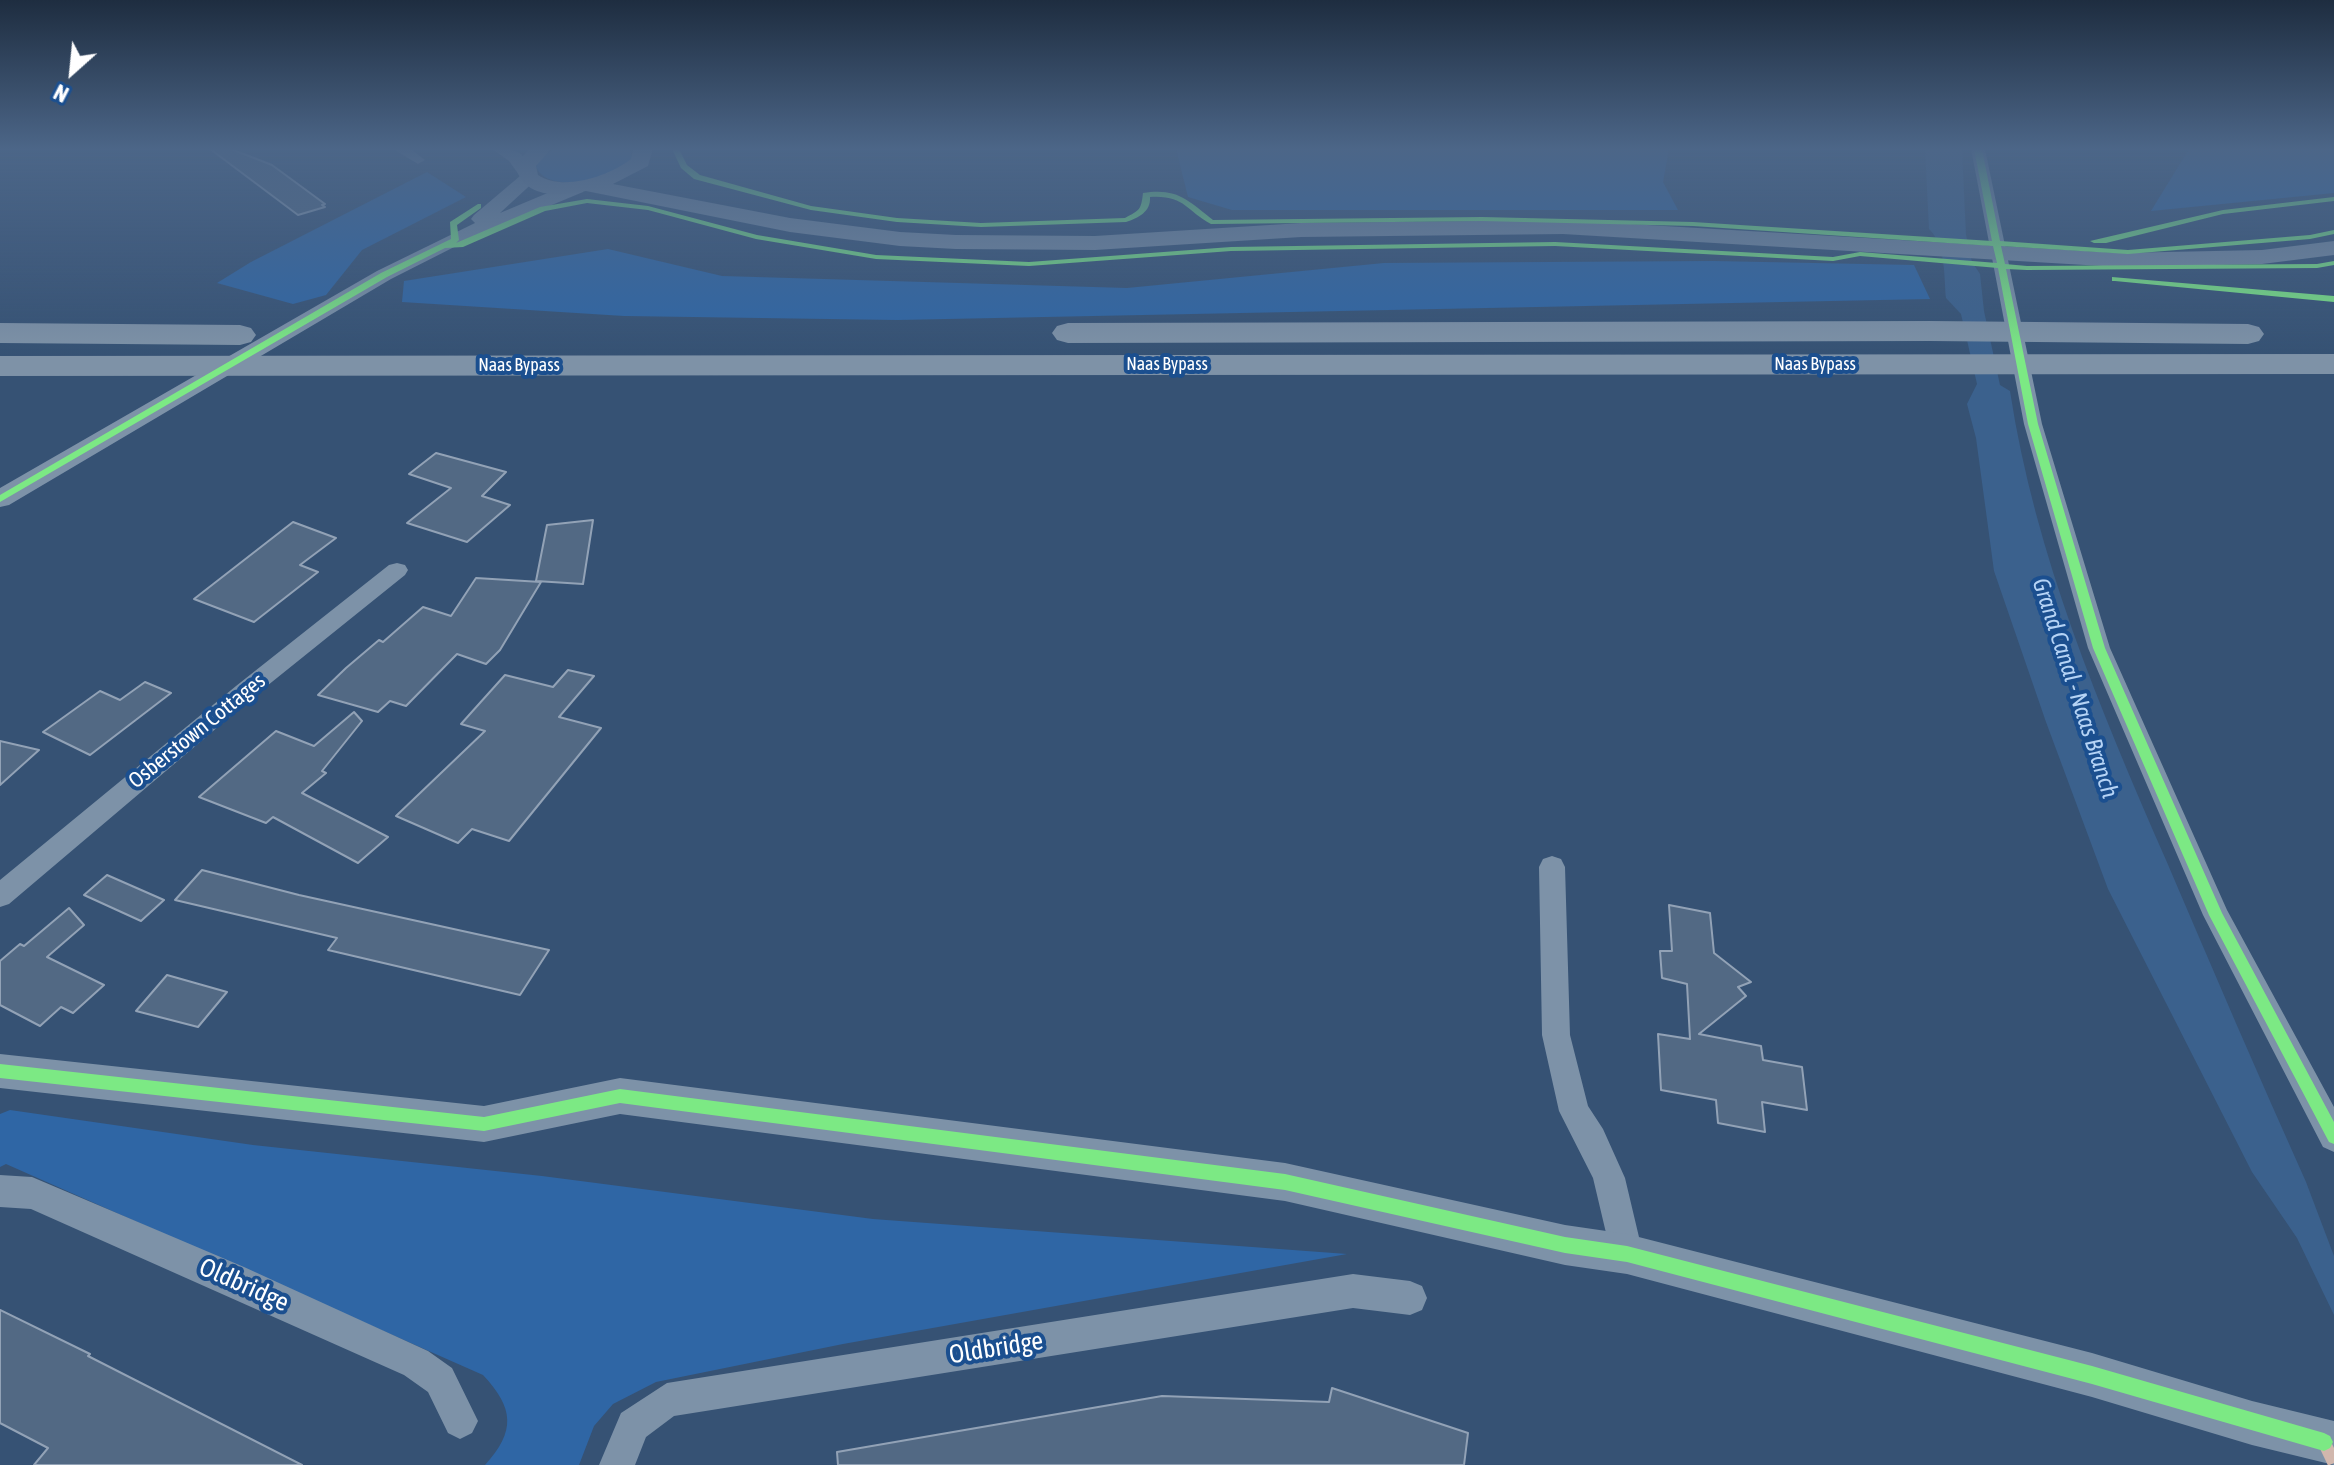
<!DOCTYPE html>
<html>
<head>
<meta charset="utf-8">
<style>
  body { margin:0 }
  #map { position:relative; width:2334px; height:1465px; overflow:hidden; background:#365274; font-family:"Asap Condensed",sans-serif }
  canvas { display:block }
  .north { position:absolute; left:32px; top:32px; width:80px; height:80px; -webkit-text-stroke:6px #1b4f8f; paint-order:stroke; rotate:207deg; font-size:22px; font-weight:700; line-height:32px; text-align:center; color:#fff }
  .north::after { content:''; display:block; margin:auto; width:28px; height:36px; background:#fff; clip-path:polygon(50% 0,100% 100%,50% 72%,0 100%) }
</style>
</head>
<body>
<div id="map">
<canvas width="2334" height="1465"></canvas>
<div class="north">N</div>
</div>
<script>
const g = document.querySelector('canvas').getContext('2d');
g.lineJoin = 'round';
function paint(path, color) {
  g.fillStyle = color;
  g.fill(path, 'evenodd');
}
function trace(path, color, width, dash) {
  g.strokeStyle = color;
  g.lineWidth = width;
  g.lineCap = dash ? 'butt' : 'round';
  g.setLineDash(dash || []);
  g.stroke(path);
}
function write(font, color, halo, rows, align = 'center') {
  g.font = font + ' "Asap Condensed",sans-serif';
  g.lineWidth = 8;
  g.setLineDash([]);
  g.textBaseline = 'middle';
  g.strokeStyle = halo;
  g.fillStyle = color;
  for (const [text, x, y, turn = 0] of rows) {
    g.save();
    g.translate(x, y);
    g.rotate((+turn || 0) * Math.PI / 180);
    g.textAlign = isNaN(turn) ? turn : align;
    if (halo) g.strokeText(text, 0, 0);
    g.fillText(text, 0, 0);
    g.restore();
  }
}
const green = new Path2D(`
  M 553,149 L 630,149 L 632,158 C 617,179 548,196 536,167 L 538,160 Z
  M 1176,149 L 1669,149 L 1663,182 L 1678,210 L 1232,210 L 1188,197 Z
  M 2189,149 L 2334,149 L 2334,193 L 2151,211 Z
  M 427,172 L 466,197 L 362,250 L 326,295 L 293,304 L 217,283 L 251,262 Z
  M 608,249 L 722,276 L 1127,288 L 1384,263 L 1713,261 L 1914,265 L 1930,299 L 897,320 L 624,316 L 402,302 L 404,281 Z
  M 10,1110 L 253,1145 L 542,1176 L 873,1219 L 1347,1254 L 843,1344 L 656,1382 L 613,1404 L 594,1426 L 579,1465 L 485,1465 C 516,1431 514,1408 483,1375 L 6,1164 L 0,1167 L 0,1114 Z`);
const water = new Path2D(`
  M 1925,149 L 1962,149 L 1966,235 L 1972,262 L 1980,274 L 1984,311 L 2000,385 L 2010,391 C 2035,555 2100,709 2166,860 C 2212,968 2258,1075 2306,1182 L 2334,1256 L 2334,1315 L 2297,1238 L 2252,1172 L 2108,889 L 2046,722 L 1994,571 L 1976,438 L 1967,404 L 1977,384 L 1961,314 L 1946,298 C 1944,277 1946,245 1929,229 Z`);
const building = new Path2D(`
  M 210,149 L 231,149 L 272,165 L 325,204 L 322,205 L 325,207 L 298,215 Z
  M 436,453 L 506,472 L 482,496 L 510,505 L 467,542 L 407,523 L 451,488 L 409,474 Z
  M 593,520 L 583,584 L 536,581 L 547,525 Z
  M 293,522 L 336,538 L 300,565 L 318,572 L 254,622 L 194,599 Z
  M 476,578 L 541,582 L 500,650 L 486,664 L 457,654 L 406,706 L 390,701 L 378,712 L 318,695 L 346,668 L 379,640 L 383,642 L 423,607 L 451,616 Z
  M 568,670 L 594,676 L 559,717 L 601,728 L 509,841 L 472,829 L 458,843 L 396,816 L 485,731 L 461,724 L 505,675 L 553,687 Z
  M 145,682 L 171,693 L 90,755 L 43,732 L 100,691 L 120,700 Z
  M 354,712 L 362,721 L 322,771 L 326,773 L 302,793 L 388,837 L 358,863 L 273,817 L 266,823 L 199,797 L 276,731 L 314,746 Z
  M 0,741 L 39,750 L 0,785 Z
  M 202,870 L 299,895 L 549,950 L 520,995 L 328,950 L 337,938 L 175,900 Z
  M 107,875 L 164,900 L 141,921 L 84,895 Z
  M 1669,905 L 1710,913 L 1714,953 L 1751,982 L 1738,987 L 1746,996 L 1699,1034 L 1761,1046 L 1763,1060 L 1802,1067 L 1807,1110 L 1762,1102 L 1765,1132 L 1718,1123 L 1716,1100 L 1661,1090 L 1658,1034 L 1690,1039 L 1687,984 L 1662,978 L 1660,951 L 1672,951 Z
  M 69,908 L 84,925 L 47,957 L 104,985 L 73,1013 L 61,1007 L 40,1026 L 0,1005 L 0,961 L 20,944 L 24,946 Z
  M 167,975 L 227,992 L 198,1027 L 136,1011 Z
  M 0,1310 L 90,1354 L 88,1356 L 302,1465 L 34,1465 L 48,1448 L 0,1423 Z
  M 1332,1388 L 1468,1433 L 1464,1465 L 838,1465 L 837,1452 L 1162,1396 L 1329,1402 Z`);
const minor = new Path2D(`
  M 393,149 L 411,149 L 425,160 L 418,164 Z
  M 1971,149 L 1985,149 L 2042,424 L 2110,648 L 2227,910 L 2334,1107 L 2334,1152 L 2323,1147 L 2203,915 L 2088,648 L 2024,424 Z
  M 397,563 L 405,565 L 408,570 L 405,575 L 252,698 L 9,904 L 0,907 L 0,880 L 236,686 L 389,565 Z
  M 1552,856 L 1561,859 L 1565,867 L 1570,1035 L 1588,1106 L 1603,1129 L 1625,1178 L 1643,1254 L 1638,1265 L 1627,1270 L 1616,1265 L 1611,1254 L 1593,1178 L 1559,1111 L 1542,1035 L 1539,867 L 1543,859 Z
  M 0,1175 L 32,1177 L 244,1267 L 428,1351 L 452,1368 L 478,1421 L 472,1433 L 460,1439 L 448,1433 L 428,1392 L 404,1375 L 31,1209 L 0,1207 Z
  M 1353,1274 L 1410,1281 L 1422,1286 L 1427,1298 L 1422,1310 L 1410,1315 L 1353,1308 L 674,1416 L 646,1437 L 635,1465 L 599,1465 L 621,1413 L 667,1383 Z`);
const tertiary = new Path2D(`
  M 492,149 C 534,149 517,158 538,178 L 500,213 L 569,184 L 576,182 L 585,188 L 583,192 L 468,240 L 391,279 L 9,505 L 0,507 L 0,488 L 377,271 L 475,223 L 471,219 L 474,215 L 520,176 L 509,161 Z
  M 0,1054 L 484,1106 L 620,1078 L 1285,1163 L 1565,1225 L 1627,1234 L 2092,1353 L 2252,1401 L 2334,1421 L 2334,1465 L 2252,1445 L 2092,1397 L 1627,1274 L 1565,1265 L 1285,1201 L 620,1114 L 484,1142 L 0,1088 Z`);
const secondary = new Path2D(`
  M 529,149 L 551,149 L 536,166 L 538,175 C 563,192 609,176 631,159 L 633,149 L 653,149 L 648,166 L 613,184 L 790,218 L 900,232 L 956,235 L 1095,236 L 1301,223 L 1563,220 L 2119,253 L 2262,250 L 2334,241 L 2334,255 L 2262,264 L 2119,267 L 1563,234 L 1301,237 L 1095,250 L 956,249 L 900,246 L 790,232 L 586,191 C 557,197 523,198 515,165 Z`);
const motorway = new Path2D(`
  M 1930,321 L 2248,324 L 2259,327 L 2264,334 L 2259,341 L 2248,344 L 1930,341 L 1068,343 L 1057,340 L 1052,333 L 1057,326 L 1068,323 Z
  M 0,323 L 240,325 L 251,328 L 256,335 L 251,342 L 240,345 L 0,343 Z
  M 2334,354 L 2334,374 L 0,376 L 0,356 Z`);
const quiet = new Path2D(`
  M 2324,1442 L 2334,1463`);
const cycleway = new Path2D(`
  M 672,149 L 679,149 L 687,165 L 700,175 L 811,206 L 897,218 L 981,223 L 1125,218 C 1140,210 1141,210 1143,193 C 1178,188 1187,200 1213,220 L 1482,217 L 1693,222 L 1992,241 L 1974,149 L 1982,149 L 2000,241 L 2128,250 L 2310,235 L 2334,230 L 2334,234 L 2310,239 L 2128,254 L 2001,246 L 2005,264 L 2027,266 L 2317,264 L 2334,261 L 2334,265 L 2317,268 L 2027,270 L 2006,269 L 2038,424 L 2105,648 L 2222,913 L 2334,1122 L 2334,1144 L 2329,1142 L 2209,915 L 2093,648 L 2028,424 L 1998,268 L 1860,256 L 1833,261 L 1555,246 L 1231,251 L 1029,266 L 876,259 L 756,239 L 648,210 L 587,203 L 545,211 L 463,247 L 445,248 L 387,277 L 0,502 L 0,495 L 381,273 L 451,239 L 450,222 L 478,204 L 481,204 L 481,208 L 457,225 L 459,240 L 456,243 L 540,207 L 587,199 L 648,206 L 757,235 L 876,255 L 1029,262 L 1231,247 L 1555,242 L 1833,257 L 1860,252 L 1997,263 L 1993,246 L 1693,226 L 1482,221 L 1211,224 C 1185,210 1185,195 1150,197 C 1151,212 1138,218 1126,222 L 981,227 L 897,222 L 811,210 L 694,179 L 681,168 Z
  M 2334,197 L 2334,201 L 2223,214 L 2106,243 L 2094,243 L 2090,241 L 2223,210 Z
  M 2112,277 L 2334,296 L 2334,302 L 2115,281 L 2112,281 Z
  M 0,1064 L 484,1117 L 620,1089 L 1285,1174 L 1565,1237 L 1627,1246 L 2092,1366 L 2324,1433 L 2330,1436 L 2333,1442 L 2330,1448 L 2324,1451 L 2092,1384 L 1627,1262 L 1565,1253 L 1285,1190 L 620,1103 L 484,1131 L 0,1078 Z`);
const farStreetnames = [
  ["Naas Bypass",1167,364],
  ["Naas Bypass",1815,364],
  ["Naas Bypass",519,365]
];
const streetNames = [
  ["Osberstown Cottages",197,731,-39]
];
const waterNames = [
  ["Grand Canal - Naas Branch",2075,688,72]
];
const nearStreetnames = [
  ["Oldbridge",244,1285,24],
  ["Oldbridge",996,1348,-9]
];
paint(green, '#2f66a5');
paint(water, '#3b618d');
paint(building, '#526984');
trace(building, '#92a2b6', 2);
paint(minor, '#7d92a8');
paint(tertiary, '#7d92a8');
paint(secondary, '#798da4');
paint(motorway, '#7e92a7');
trace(quiet, '#d1b7ad', 13, [27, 13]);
paint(cycleway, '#7ce984');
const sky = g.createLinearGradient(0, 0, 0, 355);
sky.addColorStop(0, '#1e2d40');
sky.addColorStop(0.42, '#4c6688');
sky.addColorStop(1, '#4c668800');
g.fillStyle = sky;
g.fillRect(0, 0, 2334, 355);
write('18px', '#fff', '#1b4f8f', farStreetnames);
write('22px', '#fff', '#1b4f8f', streetNames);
write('italic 24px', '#b5d3f5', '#1b4f8f', waterNames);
write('26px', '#fff', '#1b4f8f', nearStreetnames);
</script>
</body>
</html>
